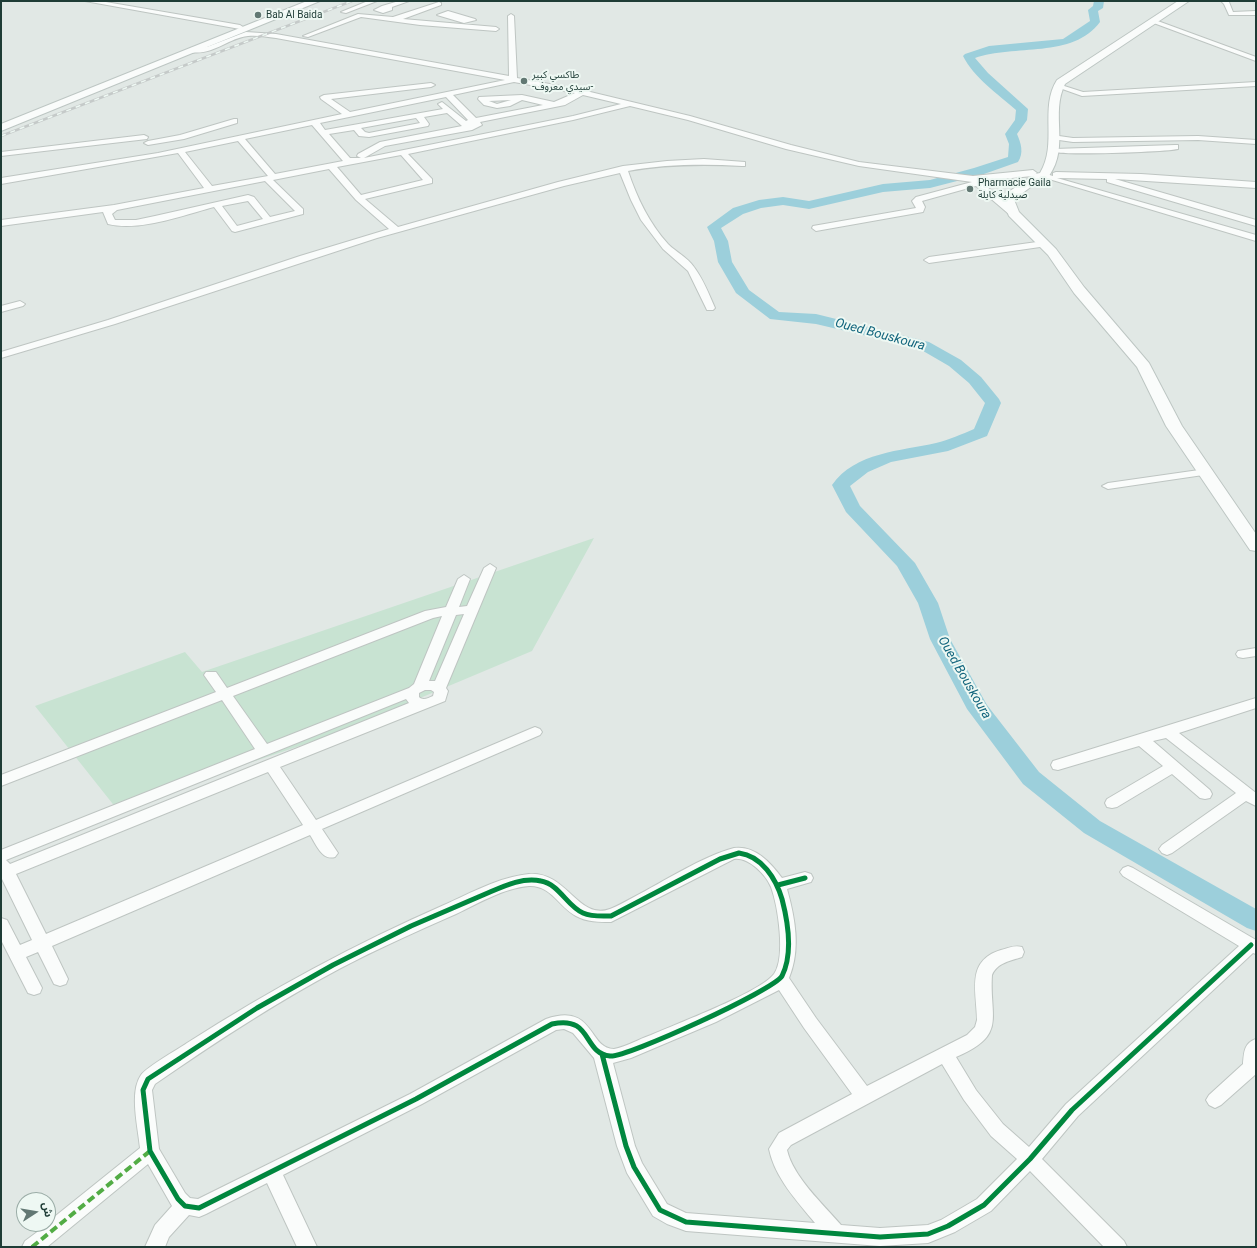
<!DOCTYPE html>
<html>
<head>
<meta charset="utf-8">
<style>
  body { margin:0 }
  #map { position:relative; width:1257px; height:1248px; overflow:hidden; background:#e1e8e5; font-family:Roboto,"Noto Sans Arabic",sans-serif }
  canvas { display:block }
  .frame { position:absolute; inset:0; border:2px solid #1e3c36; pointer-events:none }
  .north { position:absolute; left:16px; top:1192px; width:40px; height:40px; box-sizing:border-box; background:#eef8f3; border:1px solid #9bada7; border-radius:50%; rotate:78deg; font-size:11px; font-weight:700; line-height:16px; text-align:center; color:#1e3c36 }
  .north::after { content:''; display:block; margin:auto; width:14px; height:18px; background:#627873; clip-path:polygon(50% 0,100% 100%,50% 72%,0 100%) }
</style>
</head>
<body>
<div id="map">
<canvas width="1257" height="1248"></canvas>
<div class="frame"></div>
<div class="north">ش</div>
</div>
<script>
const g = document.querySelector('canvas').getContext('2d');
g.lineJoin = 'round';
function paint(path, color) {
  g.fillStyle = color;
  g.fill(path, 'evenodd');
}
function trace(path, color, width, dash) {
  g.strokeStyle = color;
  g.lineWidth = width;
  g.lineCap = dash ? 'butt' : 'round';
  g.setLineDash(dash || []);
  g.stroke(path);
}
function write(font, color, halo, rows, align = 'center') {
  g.font = font + ' Roboto,"Noto Sans Arabic",sans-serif';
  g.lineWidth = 4;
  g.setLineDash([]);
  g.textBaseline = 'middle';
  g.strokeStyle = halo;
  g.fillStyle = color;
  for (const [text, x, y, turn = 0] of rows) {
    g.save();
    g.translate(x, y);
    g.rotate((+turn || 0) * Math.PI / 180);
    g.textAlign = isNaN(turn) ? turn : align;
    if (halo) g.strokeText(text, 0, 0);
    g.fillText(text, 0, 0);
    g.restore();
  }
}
const green = new Path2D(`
  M 594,538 L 532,651 L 332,735 L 116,808 L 35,706 L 185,652 L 202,672 Z`);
const river = new Path2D(`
  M 1094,1 L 1104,1 L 1103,8 L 1098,11 L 1100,22 C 1073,59 1014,44 975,58 L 988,73 L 1028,109 L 1027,120 L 1017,134 C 1021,143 1024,153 1018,162 L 984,174 L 930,188 L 883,192 L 809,209 L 783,205 L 761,208 L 743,214 L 721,228 L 728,241 L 732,262 L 749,290 L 779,312 L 816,314 L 929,342 L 961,360 L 981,377 L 999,399 L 1001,403 L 987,436 L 948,451 L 891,462 L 868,472 L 850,486 L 860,506 L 915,563 L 938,603 L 950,639 L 987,705 L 1039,772 L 1100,821 L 1256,909 L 1256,931 L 1247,928 L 1084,833 L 1023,784 L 967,709 L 930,639 L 918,603 L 897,566 L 846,512 L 832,485 C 855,452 901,451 936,443 C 949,440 962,434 974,429 L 985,403 L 969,383 L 949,366 L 918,348 L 816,324 L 770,319 L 736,293 L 718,262 L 714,241 L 707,227 L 733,208 L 759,200 L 783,197 L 809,201 L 883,184 L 930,180 L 974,168 L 1008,157 L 1009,144 L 1005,134 L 1015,120 L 1016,110 C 998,94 974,78 963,56 L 965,54 L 989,46 L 1063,39 L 1090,21 L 1088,10 L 1093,6 Z`);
const street = new Path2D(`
  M 85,1 L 100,1 L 240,25 L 243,27 L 240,29 Z
  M 368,1 L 377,1 L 346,13 L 341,12 Z
  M 399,1 L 409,1 L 392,7 L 392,10 L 383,13 L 374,10 L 382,6 Z
  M 1221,1 L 1229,2 L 1233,12 L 1256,11 L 1256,15 L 1229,15 L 1224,4 Z
  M 439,2 L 441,3 L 441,5 L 403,19 L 496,27 L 499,29 L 496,31 L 420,25 L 361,17 L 308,37 L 303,36 L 358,14 L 393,17 Z
  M 448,11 L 475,19 L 476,20 L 464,23 L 437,15 Z
  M 511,14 L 514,16 L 517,78 L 582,90 L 690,116 L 791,145 L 859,162 L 973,176 L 1033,170 L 1037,173 L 1033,176 L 980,181 L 1016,211 L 1016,215 L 1010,215 L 976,186 L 922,201 L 925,207 L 923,212 L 816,231 L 812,228 L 813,226 L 916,208 L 912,201 L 916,197 L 972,182 L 859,166 L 786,149 L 688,120 L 630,106 L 573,120 L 408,154 L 432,179 L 432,183 L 365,199 L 398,227 L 558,182 L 623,166 L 667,161 L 704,159 L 745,162 L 745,166 L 742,166 C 704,164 666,164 628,171 C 637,198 649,223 668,244 C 676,252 687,257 694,267 C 703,279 709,294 715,308 L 713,310 L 707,310 L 688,271 L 663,249 L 641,220 L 631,200 L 620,173 L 564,186 L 377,238 L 115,324 L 1,358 L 1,352 L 108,320 L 300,256 L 389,229 L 356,200 L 329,169 L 273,180 L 303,209 L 303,214 L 235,232 L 232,231 L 214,207 C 184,215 139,232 108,224 L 103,212 L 1,226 L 1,220 L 114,205 L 204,188 L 178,153 L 1,184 L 1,178 L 158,153 L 342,114 L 321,99 L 320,97 L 324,95 L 431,83 L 435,85 L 431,87 L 331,99 L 350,112 L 505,80 L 276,38 C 267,37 257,35 248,36 C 228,38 213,56 190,52 L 190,48 L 207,47 L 246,32 L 276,34 L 509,76 L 508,16 ZM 514,82 L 575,93 L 554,102 L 522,95 L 479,97 L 478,99 L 484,105 L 497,108 L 510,106 L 522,100 L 543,105 L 476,118 L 453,95 ZM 583,95 L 621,104 L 573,116 L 364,158 L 385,146 L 472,130 L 482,125 L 480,122 L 565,105 ZM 446,97 L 468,120 L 466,121 L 442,102 L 438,104 L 443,109 L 325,130 L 320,123 ZM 511,100 L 497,104 L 489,101 ZM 447,113 L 462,126 L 380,142 L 358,154 L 357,156 L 361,158 L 350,158 L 329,134 L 354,130 L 359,136 L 369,137 L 428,126 L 429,124 L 424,117 ZM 416,118 L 420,123 L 369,133 L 365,132 L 361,128 ZM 312,125 L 343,161 L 275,174 L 245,139 ZM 238,141 L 268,176 L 212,186 L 185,152 ZM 401,155 L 423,180 L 361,195 L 337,167 ZM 265,181 L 295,211 L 270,217 L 254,197 L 248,195 L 155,216 L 136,220 L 115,220 L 112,214 L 117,210 ZM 248,201 L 263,219 L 237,226 L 222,206 Z
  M 1151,20 L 1155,20 L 1256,57 L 1256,61 L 1151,22 Z
  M 1256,82 L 1256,86 L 1082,96 L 1054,86 L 1058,84 L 1083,92 Z
  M 234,119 L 237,119 L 237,123 L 184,139 L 148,145 L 144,143 L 148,141 L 180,135 Z
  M 144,135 L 148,137 L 147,139 L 1,156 L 1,152 Z
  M 1052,135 L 1073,138 L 1198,136 L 1256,140 L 1256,144 L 1198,140 L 1073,142 L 1052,139 Z
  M 1175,145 L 1178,145 L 1178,149 C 1165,152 1055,156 1050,151 L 1054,149 Z
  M 1056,172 L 1141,174 L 1256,182 L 1256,188 L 1115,179 L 1256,220 L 1256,226 L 1107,182 L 1107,179 L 1057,178 L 1256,235 L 1256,241 L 1039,176 L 1043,173 L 1053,176 L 1053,173 Z
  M 1044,241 L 1047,242 L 1047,246 L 929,263 L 924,260 L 929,257 Z
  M 20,301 L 25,304 L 23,306 L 1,312 L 1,306 Z
  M 1206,469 L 1210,470 L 1212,472 L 1210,474 L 1108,489 L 1102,486 L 1108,483 Z
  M 490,564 L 496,568 L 446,688 L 448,691 L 445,701 L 280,767 L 316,820 L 530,729 L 535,727 L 540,729 L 542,732 L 540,735 L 322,829 L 338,853 L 335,857 C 322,861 316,844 310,835 L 52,946 L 68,979 L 66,984 L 60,986 L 54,984 L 38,952 L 26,957 L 42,988 L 40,993 L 34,995 L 28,993 L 1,940 L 1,918 L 7,920 L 20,945 L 32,940 L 2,879 L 1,880 L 1,850 L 255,749 L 222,700 L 1,786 L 1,775 L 216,692 L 204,675 L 206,672 L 216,672 L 227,688 L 425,611 L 446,607 L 458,579 L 464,575 L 470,579 L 459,607 L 467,606 L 484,568 ZM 464,614 L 435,681 L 429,681 L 456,615 ZM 442,616 L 414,684 L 409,688 L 267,744 L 233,696 L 433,618 ZM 425,690 L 431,690 L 434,692 L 433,696 C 428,698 423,701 419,697 L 419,693 ZM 406,699 L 409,703 L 10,864 L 6,860 ZM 268,772 L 303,825 L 46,934 L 16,874 Z
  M 1256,648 L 1256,656 L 1243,658 L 1238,657 L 1236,654 L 1238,651 Z
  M 1256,698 L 1256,708 L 1179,733 L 1256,793 L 1256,806 L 1246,801 L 1172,853 L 1167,855 L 1162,853 L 1159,849 L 1162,845 L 1236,793 L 1166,738 L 1153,741 L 1210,790 L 1212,794 L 1210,798 L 1205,799 L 1200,798 L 1172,774 L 1117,807 L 1112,808 L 1107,807 L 1105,803 L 1107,799 L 1163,766 L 1139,746 L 1058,770 L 1053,769 L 1051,765 L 1053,761 Z
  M 734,848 C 755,845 771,863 782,878 L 805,872 L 811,874 L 813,878 L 811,882 L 787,889 C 795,918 801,949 789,978 L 816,1018 L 867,1086 L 967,1035 L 975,1027 L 977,1020 C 977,992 965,961 1001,950 C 1009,948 1014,945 1022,947 L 1024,952 L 1022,957 C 1010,961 997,963 992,975 C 989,1018 1008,1035 956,1057 L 976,1090 L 1003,1124 L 1029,1147 L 1066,1104 L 1239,946 L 1123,876 L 1120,872 L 1123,868 L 1128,866 L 1133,868 L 1256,940 L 1256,954 L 1253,953 L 1078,1116 L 1042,1159 L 1124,1241 L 1127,1247 L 1104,1247 L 1030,1171 L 991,1211 L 955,1232 L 928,1243 L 880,1246 L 686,1231 L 667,1224 L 653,1216 L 627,1173 L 617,1146 L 594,1058 L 573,1033 L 564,1029 L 556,1030 L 422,1104 L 283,1175 L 317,1247 L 297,1247 L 267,1183 L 206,1214 L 199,1217 L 189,1215 L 169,1237 L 165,1247 L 145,1247 L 155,1225 L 172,1206 L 148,1164 L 47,1247 L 22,1247 L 25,1241 L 48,1224 L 48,1222 L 140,1148 C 138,1127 129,1092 141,1075 C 148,1066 177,1050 187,1043 C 270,990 355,944 444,905 C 471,893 499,877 529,874 C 567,871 578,921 610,909 C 618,906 626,901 634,897 C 663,882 703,856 734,848 ZM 734,859 C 749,857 766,875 771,887 C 778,906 786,958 774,974 C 759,993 676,1024 651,1035 C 639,1039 626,1047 614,1049 C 588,1049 595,1002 546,1019 L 410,1094 L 198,1199 L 190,1198 L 185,1193 L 159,1149 L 152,1090 L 155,1084 C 214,1043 275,1003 339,969 C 377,949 417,931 456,914 C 479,903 504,888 529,886 C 551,885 559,907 576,916 C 587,922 599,922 611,922 ZM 779,990 L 804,1028 L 852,1094 L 779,1133 L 769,1149 C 775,1178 797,1201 815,1223 L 686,1213 L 667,1204 L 642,1163 L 635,1146 L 613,1063 L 631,1058 L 716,1022 ZM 942,1064 L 964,1100 L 991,1136 L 1017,1159 L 977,1199 L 941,1220 L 928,1225 L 880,1228 L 841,1225 C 824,1205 793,1177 787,1150 L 791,1145 Z
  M 1256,1039 L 1256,1074 L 1221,1105 L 1215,1108 L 1209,1105 L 1206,1100 L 1209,1095 L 1243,1064 C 1244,1052 1244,1043 1256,1039 Z`);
const secondary = new Path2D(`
  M 307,1 L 320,1 L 1,131 L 1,124 Z
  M 1178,1 L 1189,1 L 1065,84 C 1050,114 1070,146 1049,176 L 1044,177 L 1016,198 L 1015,202 L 1019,212 L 1056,249 L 1084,287 L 1149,363 L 1182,426 L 1256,534 L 1256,551 L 1250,550 L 1166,426 L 1137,367 L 1074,293 L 1048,255 L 1009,216 L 1003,202 L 1007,193 L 1035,174 L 1040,173 C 1058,144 1039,108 1057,80 Z`);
const rail = new Path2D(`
  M 1,136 L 352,1`);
const quiet = new Path2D(`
  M 32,1247 L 150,1151`);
const cycleway = new Path2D(`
  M 739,853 C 762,856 776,879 782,899 C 788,922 793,954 782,976 C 774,990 626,1058 610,1056 C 582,1053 593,1015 552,1024 L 416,1099 L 199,1208 L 185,1206 L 178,1199 L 150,1151 L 143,1090 L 148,1079 L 257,1008 L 333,965 L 411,926 L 490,892 C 506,885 524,877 541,881 C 559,884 567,906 583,913 C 592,917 601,916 611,916 L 720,859 Z
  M 778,885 L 805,878
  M 602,1054 L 626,1146 L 634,1167 L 660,1210 L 686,1222 L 880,1237 L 928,1234 L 948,1226 L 984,1205 L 1030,1159 L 1072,1110 L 1251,945`);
const markers = [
  [258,15,4,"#627873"],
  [524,81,4,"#627873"],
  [970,189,4,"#627873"]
];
const farPoinames = [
  ["Bab Al Baida",266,15],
  ["طاكسي كبير",532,75],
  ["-سيدي معروف-",532,87],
  ["Pharmacie Gaila",978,183],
  ["صيدلية كايلة",978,195]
];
const waterNames = [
  ["Oued Bouskoura",880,335,15],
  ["Oued Bouskoura",964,678,60]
];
paint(green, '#c8e3d2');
paint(river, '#9ccfdb');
trace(street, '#bec5c2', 2);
trace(secondary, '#bdc6c3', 2);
paint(street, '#fafcfb');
paint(secondary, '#fafcfb');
trace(rail, '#c5cac9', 2.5);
trace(rail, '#eef8f3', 1.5, [5]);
trace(quiet, '#52ac45', 4, [8, 4]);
trace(cycleway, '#00873e', 5);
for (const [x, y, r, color] of markers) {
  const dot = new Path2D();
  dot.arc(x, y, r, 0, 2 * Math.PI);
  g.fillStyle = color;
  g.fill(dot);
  trace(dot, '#eef8f3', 1.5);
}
write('10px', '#1e3c36', '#eef8f3', farPoinames, 'left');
write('italic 13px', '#12657d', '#eef8f3', waterNames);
</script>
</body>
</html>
